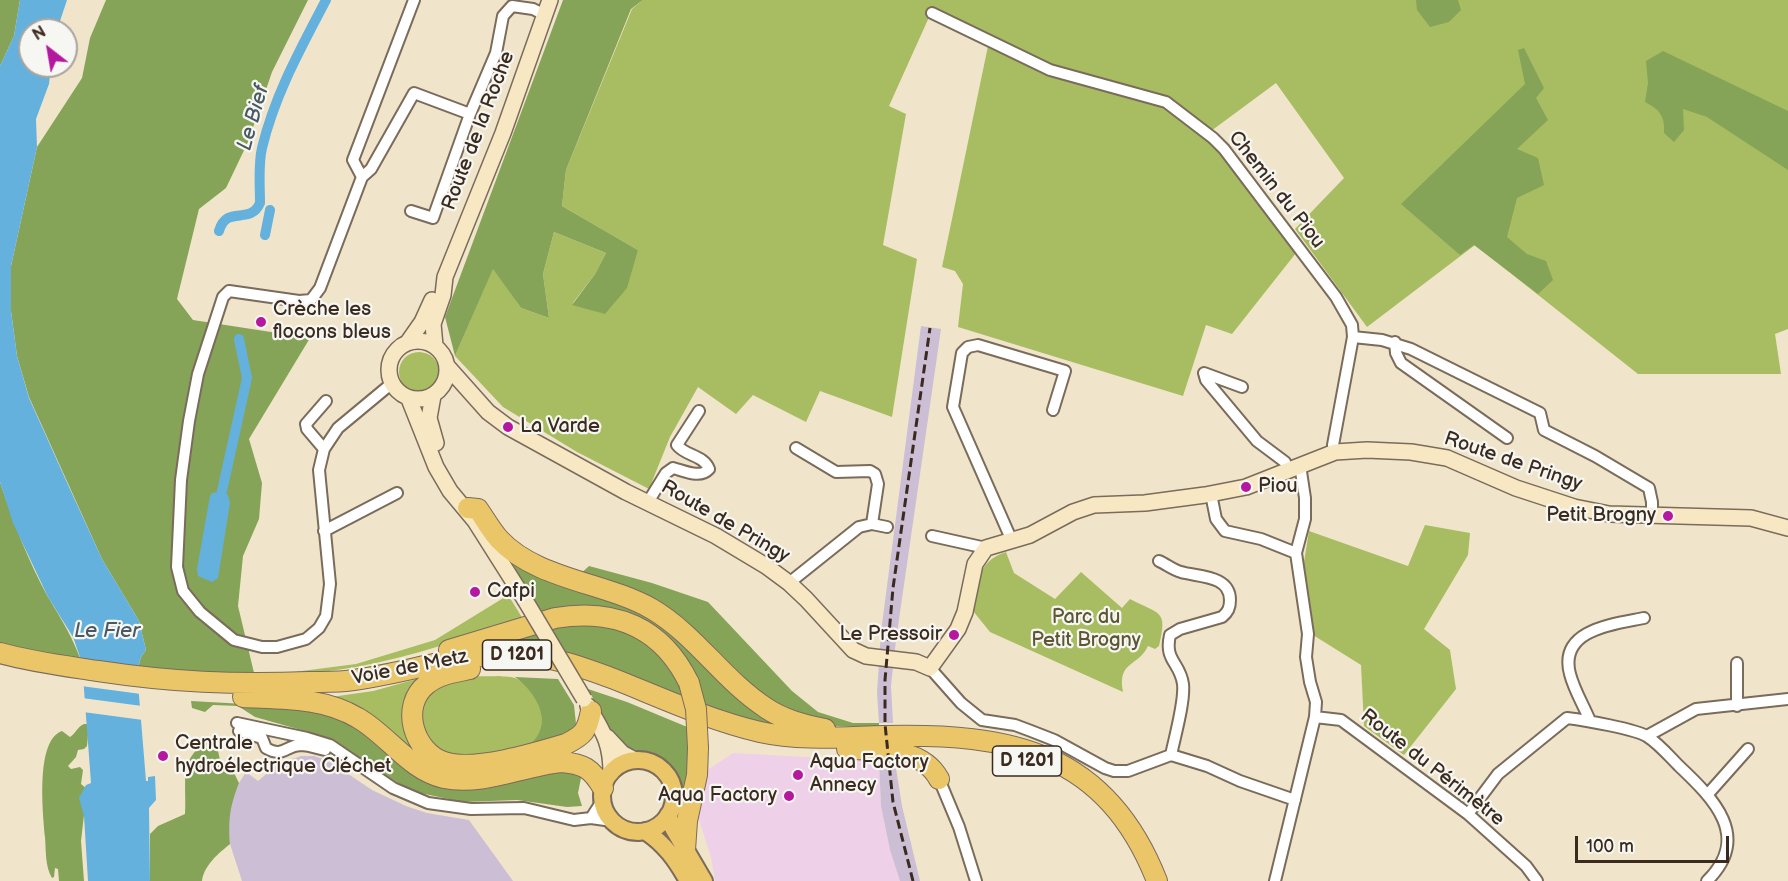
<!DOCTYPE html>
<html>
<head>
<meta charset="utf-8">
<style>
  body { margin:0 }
  #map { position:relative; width:1788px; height:881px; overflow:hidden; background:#f0e5cb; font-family:"Balsamiq Sans",sans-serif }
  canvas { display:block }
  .north { position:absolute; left:18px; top:18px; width:60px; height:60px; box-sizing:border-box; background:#f6f6f2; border:2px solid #aba49d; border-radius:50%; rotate:329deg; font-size:16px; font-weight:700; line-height:24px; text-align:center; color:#3b2a1e }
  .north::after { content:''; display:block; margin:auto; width:21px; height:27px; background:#b5179e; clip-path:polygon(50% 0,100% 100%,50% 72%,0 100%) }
  .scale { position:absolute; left:1575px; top:836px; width:154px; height:27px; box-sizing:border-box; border:3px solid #3b2a1e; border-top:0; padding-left:8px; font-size:18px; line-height:21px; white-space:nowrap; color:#3b2a1e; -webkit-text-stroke:4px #f6f6f2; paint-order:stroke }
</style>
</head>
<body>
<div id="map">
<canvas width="1788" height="881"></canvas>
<div class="north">N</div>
<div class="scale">100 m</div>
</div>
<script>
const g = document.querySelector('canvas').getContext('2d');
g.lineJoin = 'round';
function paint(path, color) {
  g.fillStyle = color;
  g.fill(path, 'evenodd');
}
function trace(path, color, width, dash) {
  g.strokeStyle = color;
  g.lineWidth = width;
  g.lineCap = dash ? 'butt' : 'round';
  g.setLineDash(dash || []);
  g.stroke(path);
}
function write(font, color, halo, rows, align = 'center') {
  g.font = font + ' "Balsamiq Sans",sans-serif';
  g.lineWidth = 4.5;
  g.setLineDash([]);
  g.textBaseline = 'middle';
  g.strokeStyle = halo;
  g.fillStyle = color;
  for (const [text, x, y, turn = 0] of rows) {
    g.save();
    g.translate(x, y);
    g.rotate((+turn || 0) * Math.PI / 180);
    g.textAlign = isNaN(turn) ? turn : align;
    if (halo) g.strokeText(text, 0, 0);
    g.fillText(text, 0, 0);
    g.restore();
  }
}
const built = new Path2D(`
  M 733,753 L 879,761 L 881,806 L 890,850 L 900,881 L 715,881 L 711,857 L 698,817 L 703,773 Z`);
const industrial = new Path2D(`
  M 921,326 L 941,329 L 896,640 L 891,686 L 893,723 L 879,723 L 877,693 L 881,632 Z
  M 301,756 L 314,756 L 329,761 L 372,790 L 406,806 L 427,813 L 469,820 L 513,881 L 242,881 L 230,844 L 228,820 L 232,800 L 239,783 L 246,772 L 258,781 L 278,764 Z
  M 879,761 L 895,762 L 902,806 L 920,881 L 900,881 L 890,850 L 881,806 Z`);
const green = new Path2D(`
  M 643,0 L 1788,0 L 1788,329 L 1775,334 L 1781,374 L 1638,374 L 1475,245 L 1367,327 L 1295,229 L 1344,178 L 1276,83 L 1211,131 L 1296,253 L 1232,334 L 1206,325 L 1183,396 L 958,327 L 963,284 L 955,271 L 942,267 L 988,46 L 930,15 L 889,106 L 906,114 L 883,245 L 917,259 L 892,417 L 820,391 L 806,422 L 753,395 L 736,414 L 698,387 L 670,437 L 649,489 L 577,452 L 503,407 L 455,356 L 493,268 L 521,308 L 549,318 L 543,274 L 554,232 L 606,253 L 595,274 L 572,304 L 638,250 L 562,206 L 566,170 L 632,9 Z
  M399 372a20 20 0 1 1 40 0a20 20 0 1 1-40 0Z
  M 1425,525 L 1470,533 L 1468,555 L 1424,629 L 1450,650 L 1456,689 L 1404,755 L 1364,726 L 1361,665 L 1313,635 L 1304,562 L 1309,531 L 1408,566 Z
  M 1006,552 L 1014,573 L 1055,599 L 1081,572 L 1122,608 L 1130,599 C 1160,615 1168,609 1159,646 L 1155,649 L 1148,646 C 1138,667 1117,661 1123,692 L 990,632 L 973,611 C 977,584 976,562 1006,552 Z
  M 505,597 L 510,598 L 523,619 C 468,637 412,657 356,667 C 322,673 289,675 255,677 L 356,664 L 435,640 Z
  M 428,676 L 409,697 L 438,770 L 331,697 L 373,691 Z
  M 499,676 C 505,677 512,676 517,679 C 537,689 551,723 535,742 C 528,750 515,750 505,752 C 479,757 436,765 425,732 C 424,728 421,723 420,719 C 417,698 441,683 458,678 C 470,675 486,677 499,676 Z`);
const forest = new Path2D(`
  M 0,0 L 20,0 L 14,36 L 0,66 Z
  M 106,0 L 308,0 L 272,72 L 248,142 L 226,188 L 199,209 L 177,299 L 193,320 L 310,338 L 249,439 L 262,483 L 259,519 L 243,556 L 238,606 L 255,677 L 137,671 L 141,657 L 146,650 L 139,621 L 102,559 L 29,397 L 17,356 L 11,311 L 11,266 L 37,147 L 82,78 L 90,38 Z
  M 563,0 L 643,0 L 631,9 L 566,170 L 562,206 L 638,250 L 627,288 L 605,314 L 572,305 L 595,274 L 606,253 L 554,232 L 543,274 L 549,318 L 521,308 L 493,269 L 455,356 L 445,317 Z
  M 1416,0 L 1458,0 L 1461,10 L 1449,22 L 1430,27 L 1417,10 Z
  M 1524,48 L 1544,88 L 1536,98 L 1548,120 L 1517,149 L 1538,158 L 1544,185 L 1517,198 L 1507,237 L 1527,254 L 1546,261 L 1553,280 L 1538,294 L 1474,245 L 1460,255 L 1401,204 L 1525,84 L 1518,50 Z
  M 1663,51 L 1788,111 L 1788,170 L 1707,117 L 1683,109 L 1684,130 L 1674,142 L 1664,133 C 1665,116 1660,110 1645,102 L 1648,83 L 1646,61 Z
  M 0,482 C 13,521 28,561 48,597 C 63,622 72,636 82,663 L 0,645 Z
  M 508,556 L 647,614 L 783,725 L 778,729 L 705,710 L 626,613 L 593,606 L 576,606 L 542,614 Z
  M 589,566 L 652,583 L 708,602 L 792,691 L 818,712 L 853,723 L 879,723 L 879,727 L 835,726 L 807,722 L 767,702 L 724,661 L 577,577 Z
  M 556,623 L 608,623 L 646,640 L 667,660 L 689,702 L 476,648 Z
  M 515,677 L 558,679 L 574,705 L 577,733 L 525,748 C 556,729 539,694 515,677 Z
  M 588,689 L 627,702 L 692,729 L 693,763 L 682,801 C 681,783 674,762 656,754 C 647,750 636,752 628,747 C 609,735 599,708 588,689 Z
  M 191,701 L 334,709 L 469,789 L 485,789 L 554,771 L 562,770 L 582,773 L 578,793 L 582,806 L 567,807 L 517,800 L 463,802 L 415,792 L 384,775 L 333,739 L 255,717 L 238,706 L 213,705 L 205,712 L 192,708 Z
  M 84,724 L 89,724 L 87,746 L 84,749 L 78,750 L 76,757 L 68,766 L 71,769 L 80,767 L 83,770 L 81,784 L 87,789 L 81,841 L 84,881 L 59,881 L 58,869 L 55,868 L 54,877 L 52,878 C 45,867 46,850 45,837 C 43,814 35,740 62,731 L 70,737 C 76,733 77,727 84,724 Z
  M 215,737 L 220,760 L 235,775 L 239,783 C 230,806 228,819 230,844 C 219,853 204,865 202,881 L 150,881 L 150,834 L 158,826 L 185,814 C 186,799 184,783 186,769 C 188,757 203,739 215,737 Z`);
const water = new Path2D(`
  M 20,0 L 67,0 L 57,30 L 30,30 L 30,66 L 51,66 L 49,84 L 36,119 L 37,147 L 11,266 L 11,311 L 17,356 L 29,398 L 69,487 L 102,559 L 139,621 L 146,650 L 141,657 L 137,671 L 146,781 L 148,781 L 148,777 L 155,776 L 156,800 L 149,808 L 150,881 L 88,881 L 84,816 L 79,798 L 86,785 L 91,783 L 82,663 L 73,637 L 48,597 L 30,559 L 13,523 L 0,482 L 0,66 L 14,36 Z
  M 222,491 L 228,495 L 230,503 L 218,578 L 212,582 L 198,576 L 197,569 L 210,496 L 212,493 Z`);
const pier = new Path2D(`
  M 79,664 L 140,670 L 141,694 L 81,686 Z
  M 82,698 L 142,706 L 143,720 L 83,712 Z`);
const canal = new Path2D(`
  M 219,231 C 227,204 250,226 260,203 C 260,185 258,165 262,148 C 275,94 301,48 326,0
  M 265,235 L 270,210
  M 222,491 L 247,378 L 239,339`);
const street = new Path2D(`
  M 932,13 L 1050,70 L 1166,102 L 1213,138 L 1224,149 L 1336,297 L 1352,325 L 1353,337 L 1333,445 L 1335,452
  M 362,177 L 353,160 L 414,0
  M 411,211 L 433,218 L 470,114
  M 1353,337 L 1382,340 L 1411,349 L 1540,413 L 1544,430 L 1595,456 L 1649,488 L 1652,502 L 1652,515
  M 1395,342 L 1396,353 L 1401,363 L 1507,438
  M 391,384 L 338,428 L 324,449 L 319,470 L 330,584 L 326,616 L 319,628 L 306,639 L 277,647 L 262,647 L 234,640 L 200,612 L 183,591 L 177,567 L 181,480 L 189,421 L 198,374 L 223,297 L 229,291 L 299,301 L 311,300 L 320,288 L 362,177 L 371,169 L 414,93 L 470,114 L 496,53 L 503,16 L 512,6 L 533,9 L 545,15
  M 1242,387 L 1204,373 L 1206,380 L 1257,441 L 1285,462 L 1288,470
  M 796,448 L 836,472 L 870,471 L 875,474 L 878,484 L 872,524
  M 324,449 L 307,429 L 306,424 L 326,401
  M 1300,465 L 1305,498 L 1305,519 L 1296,553 L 1308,634 L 1306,657 L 1310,682 L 1316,702 L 1315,717
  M 1211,494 L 1216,519 L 1225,531 L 1261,539 L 1296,553
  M 648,502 L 666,473 L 673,468 C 685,471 700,479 709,469 C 704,455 685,456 677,445 L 699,411
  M 324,531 L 397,493
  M 932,536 L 986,548
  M 1012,541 L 953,407 L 962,353 L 968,347 L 978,345 L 1065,371 L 1053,410
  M 1159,561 C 1166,564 1173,570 1181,572 C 1198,577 1230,575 1230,600 C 1230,608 1228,612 1222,617 L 1180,629 L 1170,635 C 1164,661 1180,662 1183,684 C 1185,701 1175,736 1171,755
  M 789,583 L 859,527 L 872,524 L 887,527
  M 1737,663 L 1737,706
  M 930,668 L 961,703 L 982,720 L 1015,725 L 1031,731 L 1054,740 L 1105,768 L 1114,771 L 1128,771 L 1171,755 L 1207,766 L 1240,781 L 1295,800
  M 1590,721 C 1584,706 1574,690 1570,674 C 1558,629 1615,624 1644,618
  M 237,723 L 307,738 L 330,745 L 393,788 L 428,803 L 471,809 L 524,808 L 574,820 L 591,818 L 612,821
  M 239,731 L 262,738
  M 1647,736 L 1696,709 L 1788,699
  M 262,738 L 266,748 C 283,758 285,746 300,745 C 308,745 317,748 325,750
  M 939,779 L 959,827 L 976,881
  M 1708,794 L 1748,749
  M 1468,814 L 1498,774 L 1567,718 C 1583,720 1637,729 1648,737 C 1659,744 1669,756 1679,766 C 1714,799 1752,837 1707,881
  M 591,818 L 602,801
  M 1275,881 L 1315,717 L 1341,720 L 1468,814 L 1526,866 L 1537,881`);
const secondary = new Path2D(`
  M389 370a29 29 0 1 1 58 0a29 29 0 1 1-58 0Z
  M 408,342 L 422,322 L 432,300
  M 435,346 L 433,324 L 443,295 L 445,277 L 503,133 L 550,0
  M 447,366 L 488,412 L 508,427 L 626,492 L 716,536 L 766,566 L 789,583 L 806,599 L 853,650 L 866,656 L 916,662 L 930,668 L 958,629 L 965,612 L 975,564 L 986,548 L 1030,535 L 1073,512 L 1094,505 L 1145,503 L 1205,495 L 1246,487 L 1335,452 L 1367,450 L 1411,452 L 1447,458 L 1516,488 L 1574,507 L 1609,514 L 1751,518 L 1788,528
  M 433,396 L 429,418 L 436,443
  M 409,399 L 436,467 L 450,491 L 475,521 L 525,600
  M 588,706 C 603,732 611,742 611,773
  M 607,737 L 622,753 L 635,760`);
const primary = new Path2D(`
  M602 796a36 36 0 1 1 72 0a36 36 0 1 1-72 0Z
  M 668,815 L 673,828 L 704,881
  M 645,831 C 665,844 676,860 688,881`);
const highway = new Path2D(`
  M 468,508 L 478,509 C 485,519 491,530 499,539 C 537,580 605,582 652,609 C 696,635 723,680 766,708 C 784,720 804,725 825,729
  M 449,650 L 555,618 C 615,608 662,627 689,683
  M 0,653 C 32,662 65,666 98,671 C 171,682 234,685 309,682 C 321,682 334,682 346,681 C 404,675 458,652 518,655 C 552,656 582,667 614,679 C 662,698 709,720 760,732 C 801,741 842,737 884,736 C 1010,733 1106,751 1157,881
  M 470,669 C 456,672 439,674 427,684 C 399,706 414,752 444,762 C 473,772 536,753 566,744 C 584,735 587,731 591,711
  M 243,697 C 282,699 323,697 358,718 C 388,735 409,770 444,778 C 483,786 522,766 561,762 C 584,764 591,768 603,788
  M 847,749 C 879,750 922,747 939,779
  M 685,850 L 687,821 L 697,775 L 698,748`);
const rail = new Path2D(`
  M 913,881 L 893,802 L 885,724 L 885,680 L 893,588 L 930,328`);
const secondaryBridge = new Path2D(`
  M 525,600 L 584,699`);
const highwayBridge = new Path2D(`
  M 689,683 L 696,709 L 698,748`);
const markers = [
  [261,322,6,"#b5179e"],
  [508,427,6,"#b5179e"],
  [1246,487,6,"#b5179e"],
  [1668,516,6,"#b5179e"],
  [475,592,6,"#b5179e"],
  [954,635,6,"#b5179e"],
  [163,756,6,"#b5179e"],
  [798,775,6,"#b5179e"],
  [789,796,6,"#b5179e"]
];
const shields = [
  [517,655,69],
  [1027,761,69]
];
const shieldNames = [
  ["D 1201",517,655],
  ["D 1201",1027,761]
];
const streetNames = [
  ["Route de la Roche",479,131,-69],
  ["Chemin du Piou",1276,190,52],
  ["Route de Pringy",1513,462,19],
  ["Route de Pringy",725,522,30],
  ["Voie de Metz",410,668,-11],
  ["Route du Périmètre",1432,768,38]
];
const poiNames = [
  ["Crèche les",273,310],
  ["flocons bleus",273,333],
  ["La Varde",520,427],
  ["Piou",1258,487],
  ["Petit Brogny",1656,516,"right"],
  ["Cafpi",487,592],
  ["Le Pressoir",942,635,"right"],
  ["Centrale",175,744],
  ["hydroélectrique Cléchet",175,767],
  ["Aqua Factory",810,763],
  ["Annecy",810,786],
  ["Aqua Factory",777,796,"right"]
];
const parkNames = [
  ["Parc du",1086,618],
  ["Petit Brogny",1086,641]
];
const waterNames = [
  ["Le Bief",254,118,-74],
  ["Le Fier",107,632]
];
paint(built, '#eed0e8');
paint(industrial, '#ccbed4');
paint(green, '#a8bd61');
paint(forest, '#86a457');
paint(water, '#65b1de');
paint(pier, '#f0e5cb');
trace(canal, '#65b1de', 10);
trace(street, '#7a6b5b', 14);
trace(secondary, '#7a6b5b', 18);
trace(primary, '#7a6b5b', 20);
trace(highway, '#7a6b5b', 22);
trace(street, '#fff', 10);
trace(secondary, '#f7e8c3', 15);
trace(primary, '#eac669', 16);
trace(highway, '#eac669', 20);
trace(rail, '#3b2a1e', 3, [9, 4.5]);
trace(secondaryBridge, '#7a6b5b', 18, []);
trace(highwayBridge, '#7a6b5b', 22, []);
trace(secondaryBridge, '#f7e8c3', 15);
trace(highwayBridge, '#eac669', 20);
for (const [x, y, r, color] of markers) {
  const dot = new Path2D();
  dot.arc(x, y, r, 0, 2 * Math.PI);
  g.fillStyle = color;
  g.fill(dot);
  trace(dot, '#f6f6f2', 2);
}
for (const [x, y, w] of shields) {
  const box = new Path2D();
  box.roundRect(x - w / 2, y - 15, w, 30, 4.5);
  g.fillStyle = '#f6f6f2';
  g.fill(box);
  trace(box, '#3b2a1e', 1.5);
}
write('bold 18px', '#3b2a1e', null, shieldNames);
write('20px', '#3b2a1e', '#f6f6f2', streetNames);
write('20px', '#3b2a1e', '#f6f6f2', poiNames, 'left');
write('20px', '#5c5632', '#f6f6f2', parkNames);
write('italic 21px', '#4a5961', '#f6f6f2', waterNames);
</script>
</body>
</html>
